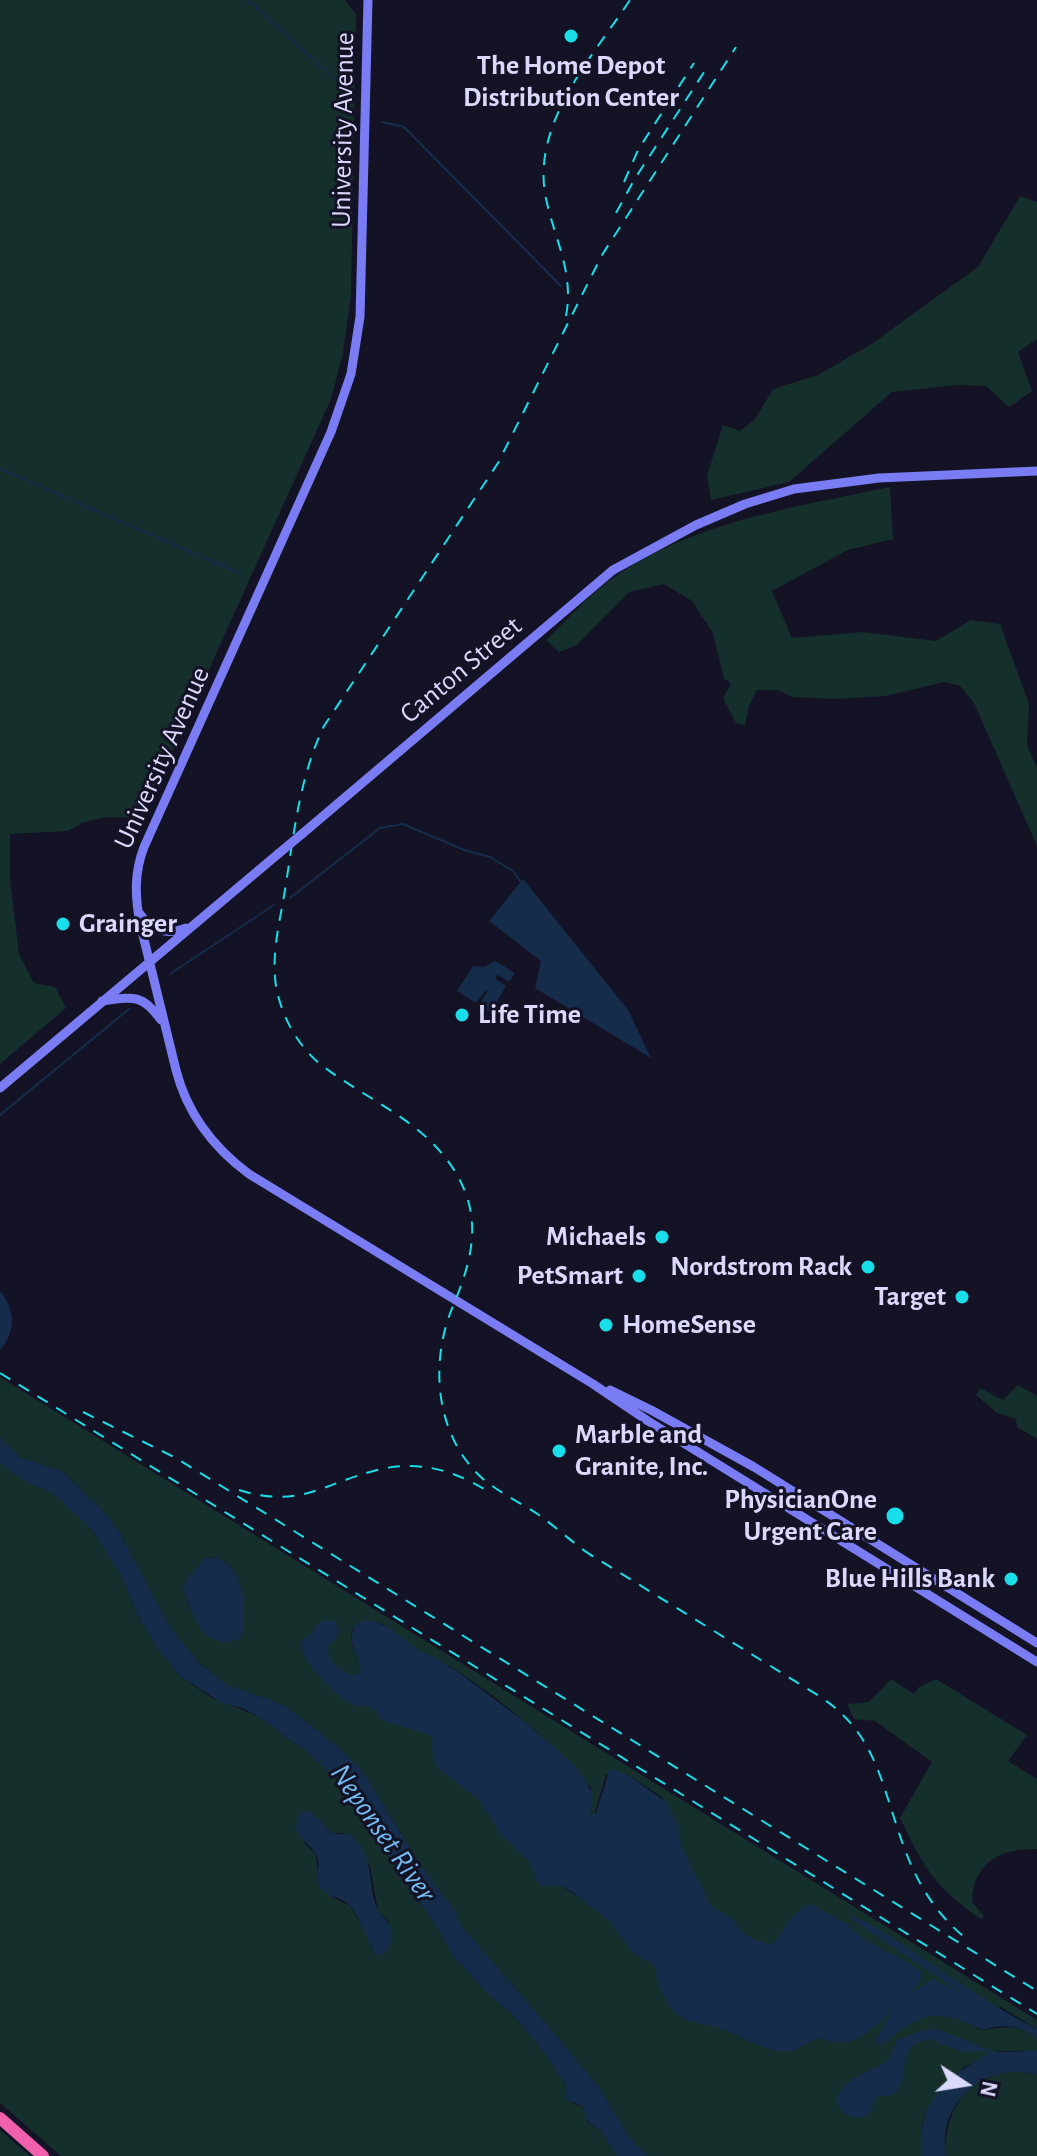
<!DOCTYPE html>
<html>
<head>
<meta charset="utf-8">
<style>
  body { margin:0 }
  #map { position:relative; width:1037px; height:2156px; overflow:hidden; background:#141225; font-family:"Alegreya Sans",sans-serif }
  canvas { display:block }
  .north { position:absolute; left:925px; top:2044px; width:80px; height:80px; -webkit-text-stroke:6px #141225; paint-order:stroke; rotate:102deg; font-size:22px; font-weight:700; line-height:32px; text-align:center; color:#dbd9fb }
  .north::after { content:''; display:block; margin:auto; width:28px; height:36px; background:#dbd9fb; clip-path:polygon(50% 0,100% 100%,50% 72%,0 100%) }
</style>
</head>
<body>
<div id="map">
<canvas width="1037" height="2156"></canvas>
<div class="north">N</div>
</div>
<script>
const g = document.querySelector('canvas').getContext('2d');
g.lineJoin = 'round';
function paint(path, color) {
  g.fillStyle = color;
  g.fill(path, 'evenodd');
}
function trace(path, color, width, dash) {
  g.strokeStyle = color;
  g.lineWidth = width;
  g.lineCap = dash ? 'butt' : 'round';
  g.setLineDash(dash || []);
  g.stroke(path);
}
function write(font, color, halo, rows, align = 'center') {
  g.font = font + ' "Alegreya Sans",sans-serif';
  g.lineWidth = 6;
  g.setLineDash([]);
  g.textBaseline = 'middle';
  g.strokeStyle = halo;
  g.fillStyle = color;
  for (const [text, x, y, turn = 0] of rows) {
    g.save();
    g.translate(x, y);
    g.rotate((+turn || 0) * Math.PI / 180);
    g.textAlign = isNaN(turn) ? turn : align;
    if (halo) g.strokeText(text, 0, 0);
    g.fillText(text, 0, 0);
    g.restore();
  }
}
const green = new Path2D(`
  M 0,0 L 345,0 L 356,14 L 351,296 L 343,353 L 331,399 L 142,818 L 107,817 L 84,822 L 68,831 L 10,834 L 10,879 L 19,954 L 34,983 L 55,987 L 66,1008 L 0,1064 Z
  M 1020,196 L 1037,202 L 1037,339 L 1018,352 L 1032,391 L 1009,407 L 986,386 L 958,385 L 892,392 L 789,482 L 711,500 L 707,475 L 723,425 L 740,431 L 755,419 L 773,389 L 818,375 L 870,345 L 978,267 Z
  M 890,487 L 893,539 L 848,550 L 772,591 L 792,638 L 862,632 L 936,641 L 971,620 L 1000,624 L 1029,704 L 1027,745 L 1037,768 L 1037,846 L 974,703 L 960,686 L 944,682 L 886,696 L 835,699 L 793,697 L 777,690 L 757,690 L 749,706 L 745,725 L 736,723 L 723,698 L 731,684 L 724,678 L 713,633 L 692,601 L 664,584 L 629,592 L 577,645 L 559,652 L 546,640 C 565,622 583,601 604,585 C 686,522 792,508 890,487 Z
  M 0,1377 L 1037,2020 L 1037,2029 L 1001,2007 L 959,2020 L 970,2023 L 980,2030 C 1001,2028 1018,2022 1037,2038 L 1037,2051 L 998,2051 L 964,2067 L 928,2107 L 922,2123 L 921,2156 L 647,2156 L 630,2138 L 600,2089 L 555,2034 L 462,1927 L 453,1910 L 421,1866 L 363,1772 L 338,1747 L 284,1705 L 227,1685 L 200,1664 L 169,1626 L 120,1533 L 101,1509 L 62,1471 L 19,1457 L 0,1438 ZM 215,1557 C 252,1572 240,1609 235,1640 C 203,1648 188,1609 183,1584 L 204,1558 ZM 370,1620 L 384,1625 L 361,1666 C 355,1653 349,1643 352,1629 ZM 438,1659 C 490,1690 553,1740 591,1788 L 589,1816 L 594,1815 L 606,1775 L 626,1774 L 662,1797 L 696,1903 L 579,1897 L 562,1887 ZM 941,1997 L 941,2016 L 925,2016 L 907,2023 ZM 736,2034 L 855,2038 C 841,2043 831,2038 818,2039 C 808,2040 804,2046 796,2049 C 779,2055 750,2043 736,2034 Z
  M 1018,1385 L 1037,1396 L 1037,1439 L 1017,1427 L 1016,1419 L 997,1413 L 976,1395 L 980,1388 L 1003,1400 Z
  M 0,1453 L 55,1482 L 65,1504 L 88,1525 L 104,1547 L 121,1576 L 141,1622 L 159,1650 L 180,1676 L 212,1698 L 258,1716 L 311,1755 L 343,1785 L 367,1817 L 376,1838 L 433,1921 L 453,1956 L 491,1997 L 510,2012 L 535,2041 L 566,2084 L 566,2095 L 575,2104 L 583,2106 L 586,2110 L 586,2121 L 600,2130 L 617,2156 L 61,2156 L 0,2103 ZM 314,1814 L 331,1833 L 344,1833 L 370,1866 L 378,1911 L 389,1923 L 373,1952 L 367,1933 L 350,1906 L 332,1897 L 319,1884 L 316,1854 L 304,1843 Z
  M 891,1679 L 914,1694 L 919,1687 L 936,1679 L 1027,1735 L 1008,1761 L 1037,1779 L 1037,1849 C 1000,1848 973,1863 972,1902 L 984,1916 L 981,1919 C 934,1887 924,1868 900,1818 L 932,1762 L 875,1721 L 854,1719 L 847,1704 L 869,1702 Z
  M 1019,2071 L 1037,2075 L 1037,2156 L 945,2156 C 945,2110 967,2070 1019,2071 Z
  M 0,2130 L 30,2156 L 0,2156 Z`);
const water = new Path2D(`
  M 523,879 L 628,1010 L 651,1058 L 535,988 L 541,961 L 489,921 Z
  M 495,961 L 515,973 L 509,982 L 498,975 L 496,976 L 496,979 L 506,986 L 491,1012 L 479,1005 L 487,992 L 486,990 L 476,1003 L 457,991 L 473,966 L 484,967 Z
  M 0,1291 C 16,1311 16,1331 0,1350 Z
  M 0,1438 L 19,1457 L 62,1471 L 101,1509 L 120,1533 L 169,1626 L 200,1664 L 227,1685 L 284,1705 L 338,1747 L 363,1772 L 421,1866 L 454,1910 L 462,1927 L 555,2034 L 600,2089 L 630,2138 L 647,2156 L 617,2156 L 600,2130 L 586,2120 L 583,2106 L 566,2099 L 566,2084 L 535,2041 L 510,2012 L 491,1997 L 453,1956 L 433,1921 L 376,1838 L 367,1817 L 343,1785 L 311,1755 L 258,1716 L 242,1708 L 222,1703 L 180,1676 L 159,1650 L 141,1622 L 121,1576 L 93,1531 L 54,1494 L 25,1481 L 0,1463 Z
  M 215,1557 C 245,1569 245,1602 244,1631 L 241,1637 C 205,1657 189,1611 183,1584 L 204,1558 Z
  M 331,1620 L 336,1623 L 339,1631 L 336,1639 L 328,1646 C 328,1663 339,1670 354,1676 L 361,1672 C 359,1653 343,1639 358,1622 L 370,1620 L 390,1628 L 418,1650 L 438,1659 L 461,1674 L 525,1722 L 571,1762 L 584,1778 L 592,1793 L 590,1816 L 596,1813 L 610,1769 L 626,1774 L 666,1802 L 678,1825 L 682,1848 L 711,1906 L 732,1919 L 745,1935 L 763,1943 L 773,1944 L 793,1916 L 806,1905 L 813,1905 L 847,1924 L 865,1940 L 907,1962 L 922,1972 L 922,1980 L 907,1996 L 932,1979 L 964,1994 L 852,1920 L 852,1915 C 916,1948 972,1997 1037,2029 L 1037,2039 C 1021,2024 1002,2024 982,2030 C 938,2006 918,2013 882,2045 L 877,2045 L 876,2039 L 893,2009 C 879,2023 859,2045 836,2042 C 830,2042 826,2038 819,2039 C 807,2040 801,2049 791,2051 C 765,2054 745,2036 722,2029 C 706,2023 689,2025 676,2013 C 661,1999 659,1983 653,1964 L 633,1953 L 610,1922 L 574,1893 L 561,1886 L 542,1886 L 537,1883 L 530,1862 L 501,1835 L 478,1799 L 438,1768 L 433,1759 L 431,1735 L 381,1720 L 372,1707 C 365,1706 360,1707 353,1705 C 336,1698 304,1663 301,1646 L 303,1639 L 310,1635 L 320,1621 Z
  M 302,1811 L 314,1814 L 331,1833 L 351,1835 C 376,1859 366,1880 377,1908 C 381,1917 388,1921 392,1930 L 390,1947 L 380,1956 L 376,1956 C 366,1940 363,1920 349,1905 C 342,1897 330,1898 322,1890 C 314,1880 320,1870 318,1859 C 314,1841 284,1837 302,1811 Z
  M 937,2029 L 994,2052 L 1037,2051 L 1037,2075 C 999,2063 958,2085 947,2124 C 944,2135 945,2145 945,2156 L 921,2156 C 921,2143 920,2130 924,2118 C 933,2088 965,2066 990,2053 C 979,2049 971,2054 961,2051 C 952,2048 948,2045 940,2045 L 934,2039 C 890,2042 914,2079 895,2093 C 890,2097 882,2095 876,2098 L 868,2116 C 855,2120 840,2115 836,2101 C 843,2075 867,2075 885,2062 C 893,2057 893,2047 897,2040 L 920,2031 Z`);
const stream = new Path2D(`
  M 248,0 L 351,94
  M 382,122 L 404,127 L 561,286
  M 0,469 L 241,574
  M 290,898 L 380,828 L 403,824 L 464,850 L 490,857 L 513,871 L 522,884
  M 170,974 L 274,905
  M 0,1115 L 129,1009`);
const secondary = new Path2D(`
  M 368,0 L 360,317 L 351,374 L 331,432 L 144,847 C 134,873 135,897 140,923 L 176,1070 C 187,1113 214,1148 249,1174 L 593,1384 L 648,1421 L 1037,1662
  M 302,834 L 613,570 L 696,525 L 745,504 L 794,489 L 879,478 L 1037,471
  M 140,914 C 152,932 167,935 186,928
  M 102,1001 C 132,997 142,993 161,1020
  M 0,1088 L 278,854
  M 610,1390 L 651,1410 L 754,1467 L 1037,1643`);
const highway = new Path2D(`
  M 0,2118 L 43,2156`);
const rail = new Path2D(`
  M 624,182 L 638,150 L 694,63
  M 616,213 L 634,180 L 708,66
  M 566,316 C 574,274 556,242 547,203 C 528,127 591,59 630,0
  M 0,1373 L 1037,2014
  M 83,1412 L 176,1458 L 1037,1991
  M 239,1490 C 300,1509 322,1484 377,1470 C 415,1460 451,1469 484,1489
  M 583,1550 L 819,1696 C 880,1735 882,1792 907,1855 C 919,1886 937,1914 963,1936
  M 592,1556 C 573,1543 557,1528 539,1515 C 521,1503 500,1493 483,1479 C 435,1436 429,1363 453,1306 C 468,1270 480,1233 466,1194 C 440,1126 373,1105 320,1064 C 297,1045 281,1015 276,986 C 271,954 280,921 285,890 C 294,834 299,778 324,726 L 498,463 L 602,255 L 736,47`);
const secondaryBridge = new Path2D(`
  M 278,854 L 302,834`);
const markers = [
  [571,36,8,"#18dee9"],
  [63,924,8,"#18dee9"],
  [462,1015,8,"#18dee9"],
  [662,1237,8,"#18dee9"],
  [868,1267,8,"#18dee9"],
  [639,1276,8,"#18dee9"],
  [962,1297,8,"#18dee9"],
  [606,1325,8,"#18dee9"],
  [559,1451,8,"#18dee9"],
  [895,1516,10,"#18dee9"],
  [1011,1579,8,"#18dee9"]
];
const poiNames = [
  ["The Home Depot",571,66,"center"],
  ["Distribution Center",571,98,"center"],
  ["Grainger",79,924,"left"],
  ["Life Time",478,1015,"left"],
  ["Michaels",646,1237],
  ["Nordstrom Rack",852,1267],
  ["PetSmart",623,1276],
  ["Target",946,1297],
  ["HomeSense",622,1325,"left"],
  ["Marble and",575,1435,"left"],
  ["Granite, Inc.",575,1467,"left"],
  ["PhysicianOne",877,1500],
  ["Urgent Care",877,1532],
  ["Blue Hills Bank",995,1579]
];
const streetNames = [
  ["University Avenue",343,130,-89],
  ["Canton Street",461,670,-40],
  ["University Avenue",162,758,-66]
];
const waterNames = [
  ["Neponset River",383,1833,55]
];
paint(green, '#152f2c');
paint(water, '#152d4b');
trace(stream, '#152d4b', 2);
trace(secondary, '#797cf2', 9);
trace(highway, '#f060ac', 12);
trace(rail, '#18dee9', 2, [12, 10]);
trace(secondaryBridge, '#797cf2', 9);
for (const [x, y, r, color] of markers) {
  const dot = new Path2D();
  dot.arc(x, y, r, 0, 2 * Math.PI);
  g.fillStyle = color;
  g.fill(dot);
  trace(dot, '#141225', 3);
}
write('bold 28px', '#dbd9fb', '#141225', poiNames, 'right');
write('28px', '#dbd9fb', '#141225', streetNames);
write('italic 30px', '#71bcf2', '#141225', waterNames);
</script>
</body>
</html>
